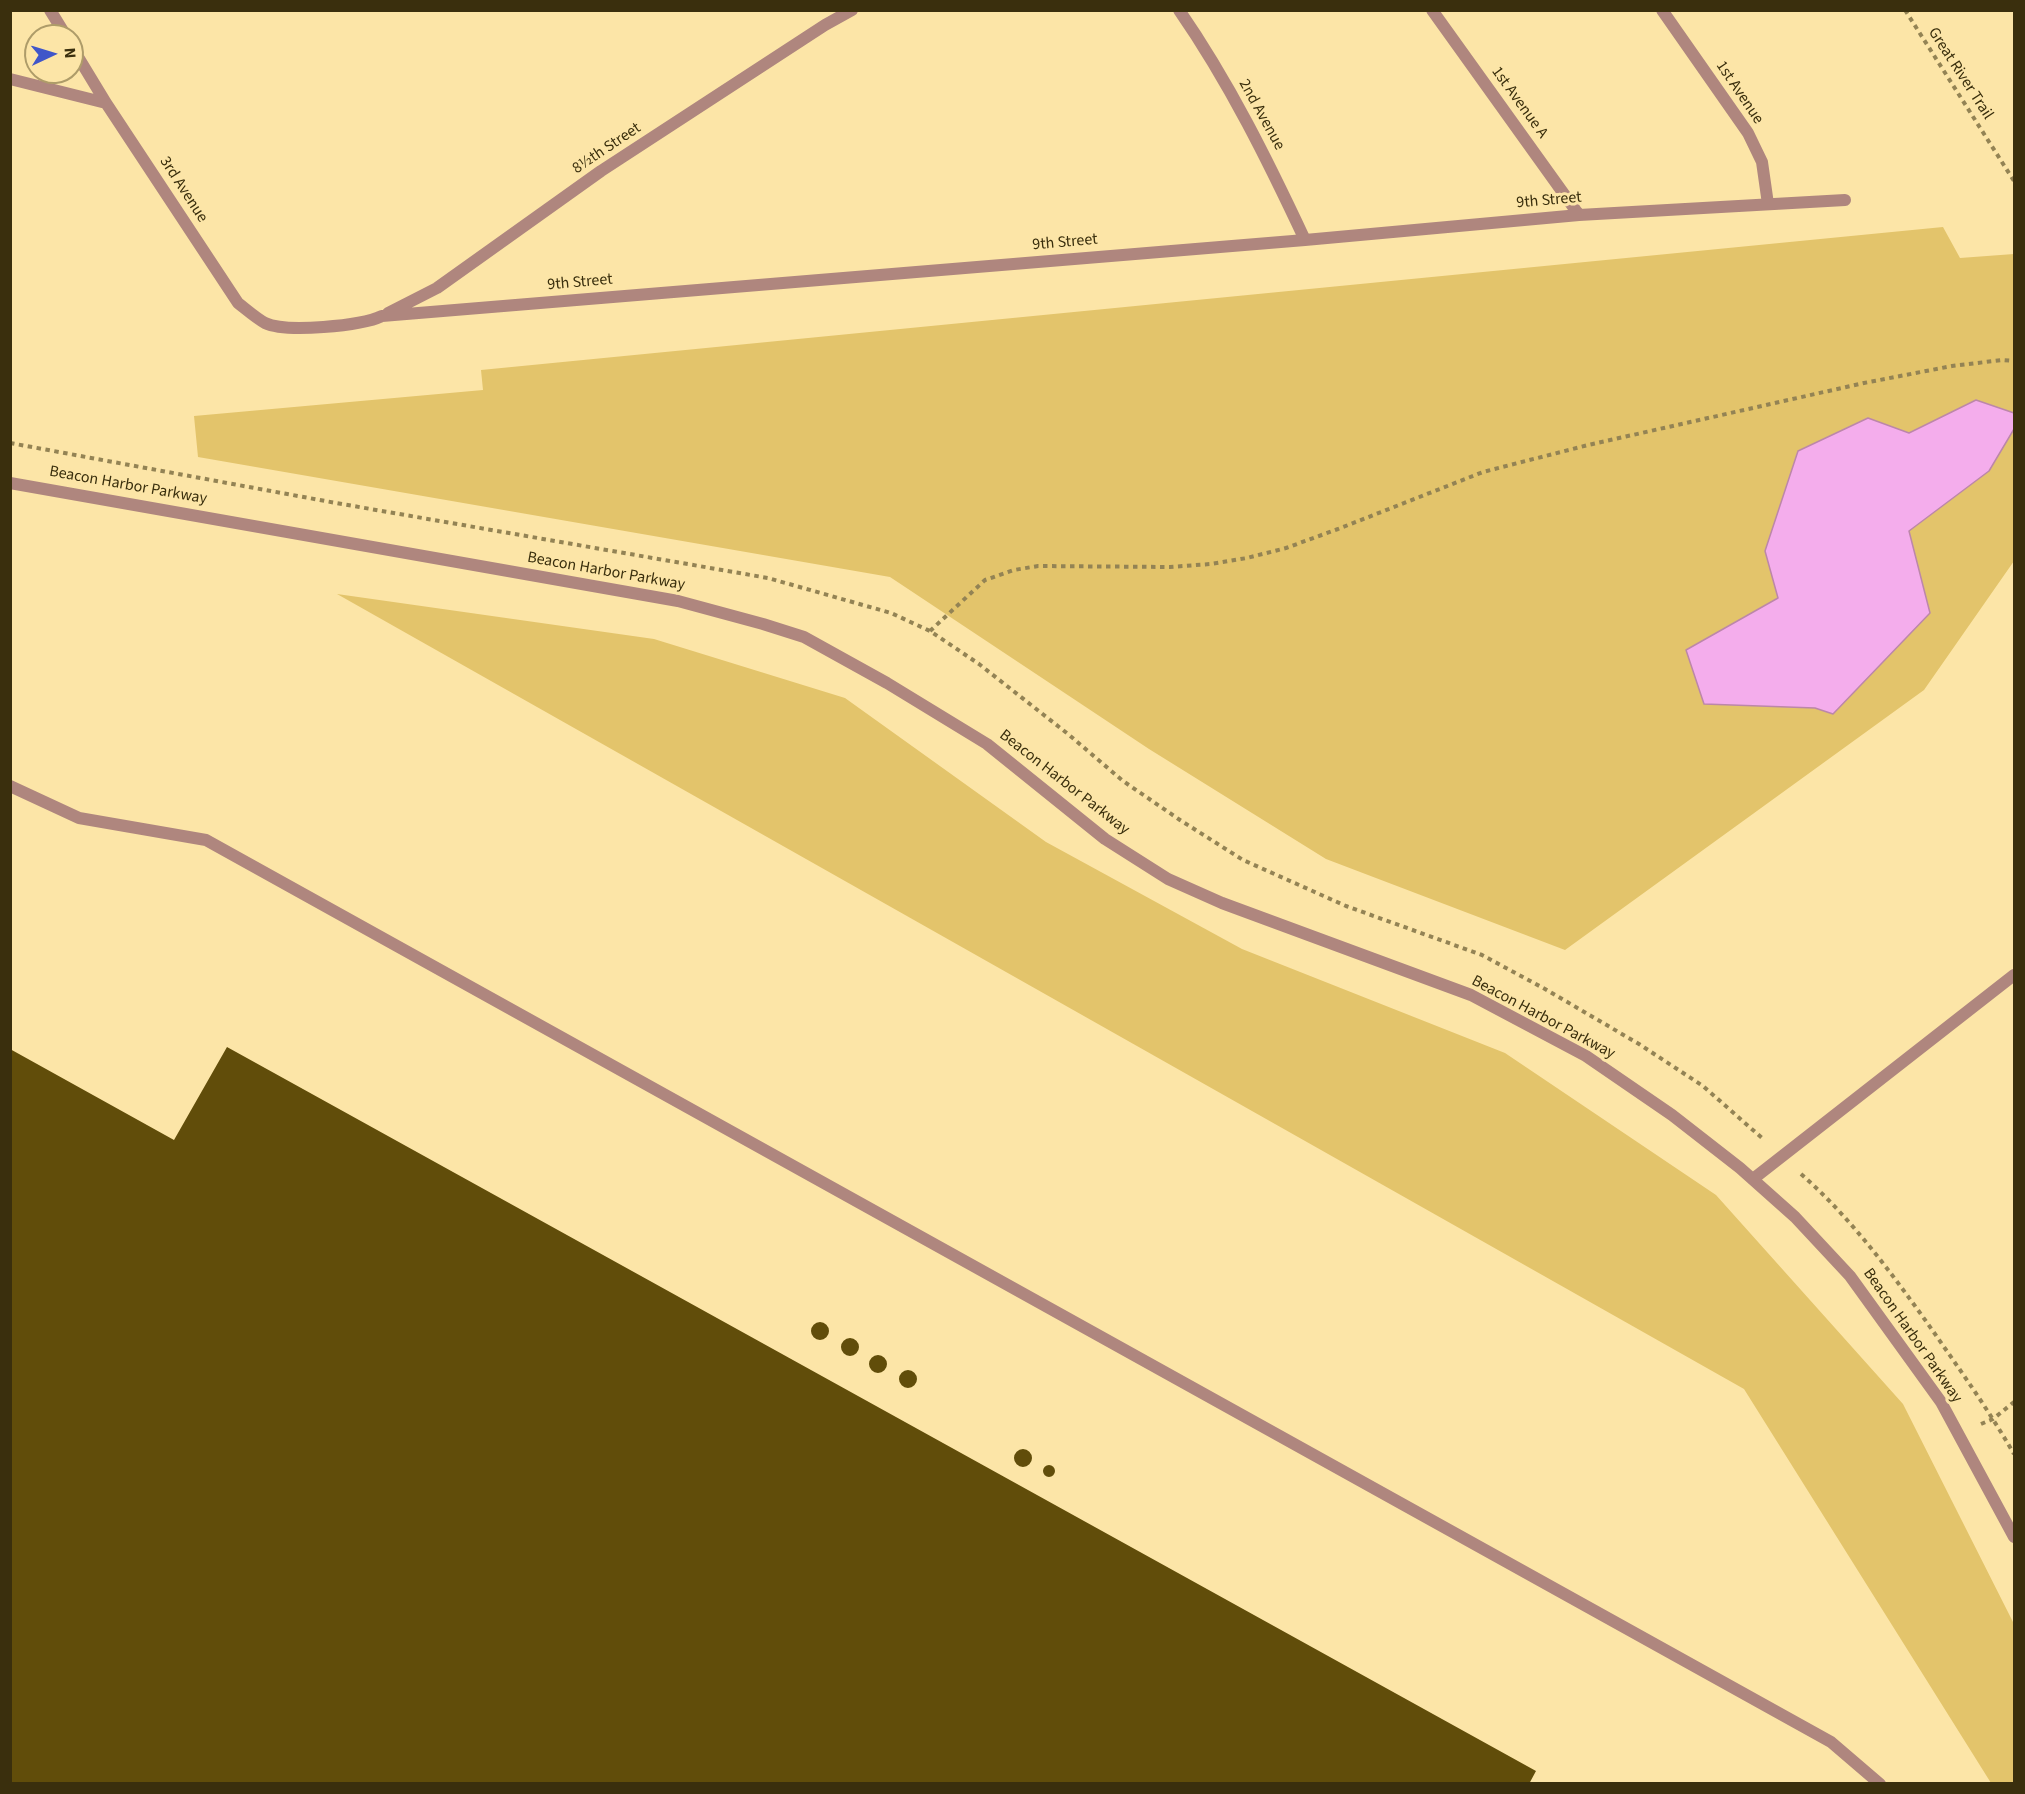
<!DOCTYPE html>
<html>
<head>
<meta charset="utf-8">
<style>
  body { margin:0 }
  #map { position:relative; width:2025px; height:1794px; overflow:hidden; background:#fce5a7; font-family:"Source Sans 3",sans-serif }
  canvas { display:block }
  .frame { position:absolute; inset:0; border:12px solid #3a2f0d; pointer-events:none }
  .north { position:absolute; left:24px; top:24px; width:60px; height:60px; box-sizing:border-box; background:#fce5a7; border:2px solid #ae9c69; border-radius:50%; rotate:86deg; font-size:16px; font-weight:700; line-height:24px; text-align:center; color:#3a2f0d }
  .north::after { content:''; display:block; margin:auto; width:21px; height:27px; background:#4056c9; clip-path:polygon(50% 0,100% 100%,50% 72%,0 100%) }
</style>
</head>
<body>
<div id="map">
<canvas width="2025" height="1794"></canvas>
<div class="frame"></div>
<div class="north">N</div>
</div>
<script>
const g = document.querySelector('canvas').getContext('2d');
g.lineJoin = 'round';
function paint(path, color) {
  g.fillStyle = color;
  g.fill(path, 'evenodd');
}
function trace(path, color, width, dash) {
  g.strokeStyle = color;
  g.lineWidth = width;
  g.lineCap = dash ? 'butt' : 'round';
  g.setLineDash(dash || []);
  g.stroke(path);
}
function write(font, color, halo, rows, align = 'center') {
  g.font = font + ' "Source Sans 3",sans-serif';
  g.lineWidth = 6;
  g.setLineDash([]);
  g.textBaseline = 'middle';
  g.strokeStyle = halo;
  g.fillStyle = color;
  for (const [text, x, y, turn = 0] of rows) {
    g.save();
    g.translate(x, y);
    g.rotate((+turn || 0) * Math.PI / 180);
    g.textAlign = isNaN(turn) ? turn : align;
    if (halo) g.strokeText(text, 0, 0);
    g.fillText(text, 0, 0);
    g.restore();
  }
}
const green = new Path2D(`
  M 1943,227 L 1960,258 L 2014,254 L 2014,561 L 1924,690 L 1565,950 L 1326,859 L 1149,749 L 890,577 L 198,457 L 194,416 L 483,390 L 481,370 Z
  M 337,594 L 654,639 L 845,698 L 1046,842 L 1242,949 L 1505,1053 L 1716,1195 L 1903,1404 L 2014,1624 L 2014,1783 L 1991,1783 L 1744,1389 Z`);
const water = new Path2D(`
  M 1976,400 L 2014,413 L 2014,429 L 1989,471 L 1909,531 L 1930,613 L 1833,714 L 1815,708 L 1704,704 L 1686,650 L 1778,598 L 1765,551 L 1798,451 L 1868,418 L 1909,433 Z`);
const building = new Path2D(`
  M 227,1047 L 1536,1771 L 1529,1784 L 10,1784 L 10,1049 L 174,1140 Z
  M811 1331a9 9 0 1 1 18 0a9 9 0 1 1-18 0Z
  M841 1347a9 9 0 1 1 18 0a9 9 0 1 1-18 0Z
  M869 1364a9 9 0 1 1 18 0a9 9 0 1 1-18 0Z
  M899 1379a9 9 0 1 1 18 0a9 9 0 1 1-18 0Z
  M1014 1458a9 9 0 1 1 18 0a9 9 0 1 1-18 0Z
  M1043 1471a6 6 0 1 1 12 0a6 6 0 1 1-12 0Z`);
const path = new Path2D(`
  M 1905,10 L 2014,181
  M 10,443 L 336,503 L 768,578 L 891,613 L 930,631 L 979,664 L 1068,734 L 1123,781 L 1180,820 L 1243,860 L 1346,906 L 1482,955 L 1545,989 L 1639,1044 L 1703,1086 L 1762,1138
  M 930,631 L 985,580 L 1014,570 L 1038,566 L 1170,567 L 1211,564 L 1247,558 L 1286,548 L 1338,529 L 1483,472 L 1588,445 L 1864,383 L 1952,366 L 2002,360 L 2014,361
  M 1801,1174 C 1850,1217 1890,1271 1928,1324 C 1958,1367 1988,1409 2014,1454
  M 1981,1424 L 1993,1419 L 2014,1402`);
const service = new Path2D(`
  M 10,786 L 79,818 L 206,840 L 1831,1742 L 1880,1784`);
const minor = new Path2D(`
  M 50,10 L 66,36
  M 1179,10 C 1229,82 1268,161 1305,240
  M 1432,10 L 1579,215
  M 1662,10 L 1748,133 L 1762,162 L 1768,204
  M 72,47 L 106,103 L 238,303 C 247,310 256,318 265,323 C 286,333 361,326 382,316 L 1305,240 L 1579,215 L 1845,200
  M 10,79 L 106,103
  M 388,313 L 437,288 L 601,171 L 825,25 L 852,10
  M 1753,1179 L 2014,975`);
const tertiary = new Path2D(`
  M 10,483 L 678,601 L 763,624 L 804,637 L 887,683 L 987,744 L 1105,839 L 1168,879 L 1222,903 L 1471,995 L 1586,1056 L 1672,1115 L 1740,1168 L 1795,1217 L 1850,1276 L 1941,1402 L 2014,1537`);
const streetNames = [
  ["Great River Trail",1960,74,57],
  ["1st Avenue",1739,93,56],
  ["1st Avenue A",1519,103,54],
  ["2nd Avenue",1261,115,61],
  ["8½th Street",607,149,-34],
  ["3rd Avenue",183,190,57],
  ["9th Street",1549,201,-5],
  ["9th Street",1065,243,-5],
  ["9th Street",580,283,-5],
  ["Beacon Harbor Parkway",128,486,10],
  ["Beacon Harbor Parkway",606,572,10],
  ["Beacon Harbor Parkway",1064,783,38],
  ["Beacon Harbor Parkway",1543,1018,28],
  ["Beacon Harbor Parkway",1912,1336,55]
];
paint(green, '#e3c46b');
paint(water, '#f4adec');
trace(water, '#bc87a9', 1.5);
paint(building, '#614d0a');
trace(path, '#938354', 4, [4.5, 4.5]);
trace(service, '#af867e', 12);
trace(minor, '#af867e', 12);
trace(tertiary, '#af867e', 12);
write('16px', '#3a2f0d', '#fce5a7', streetNames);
</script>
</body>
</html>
